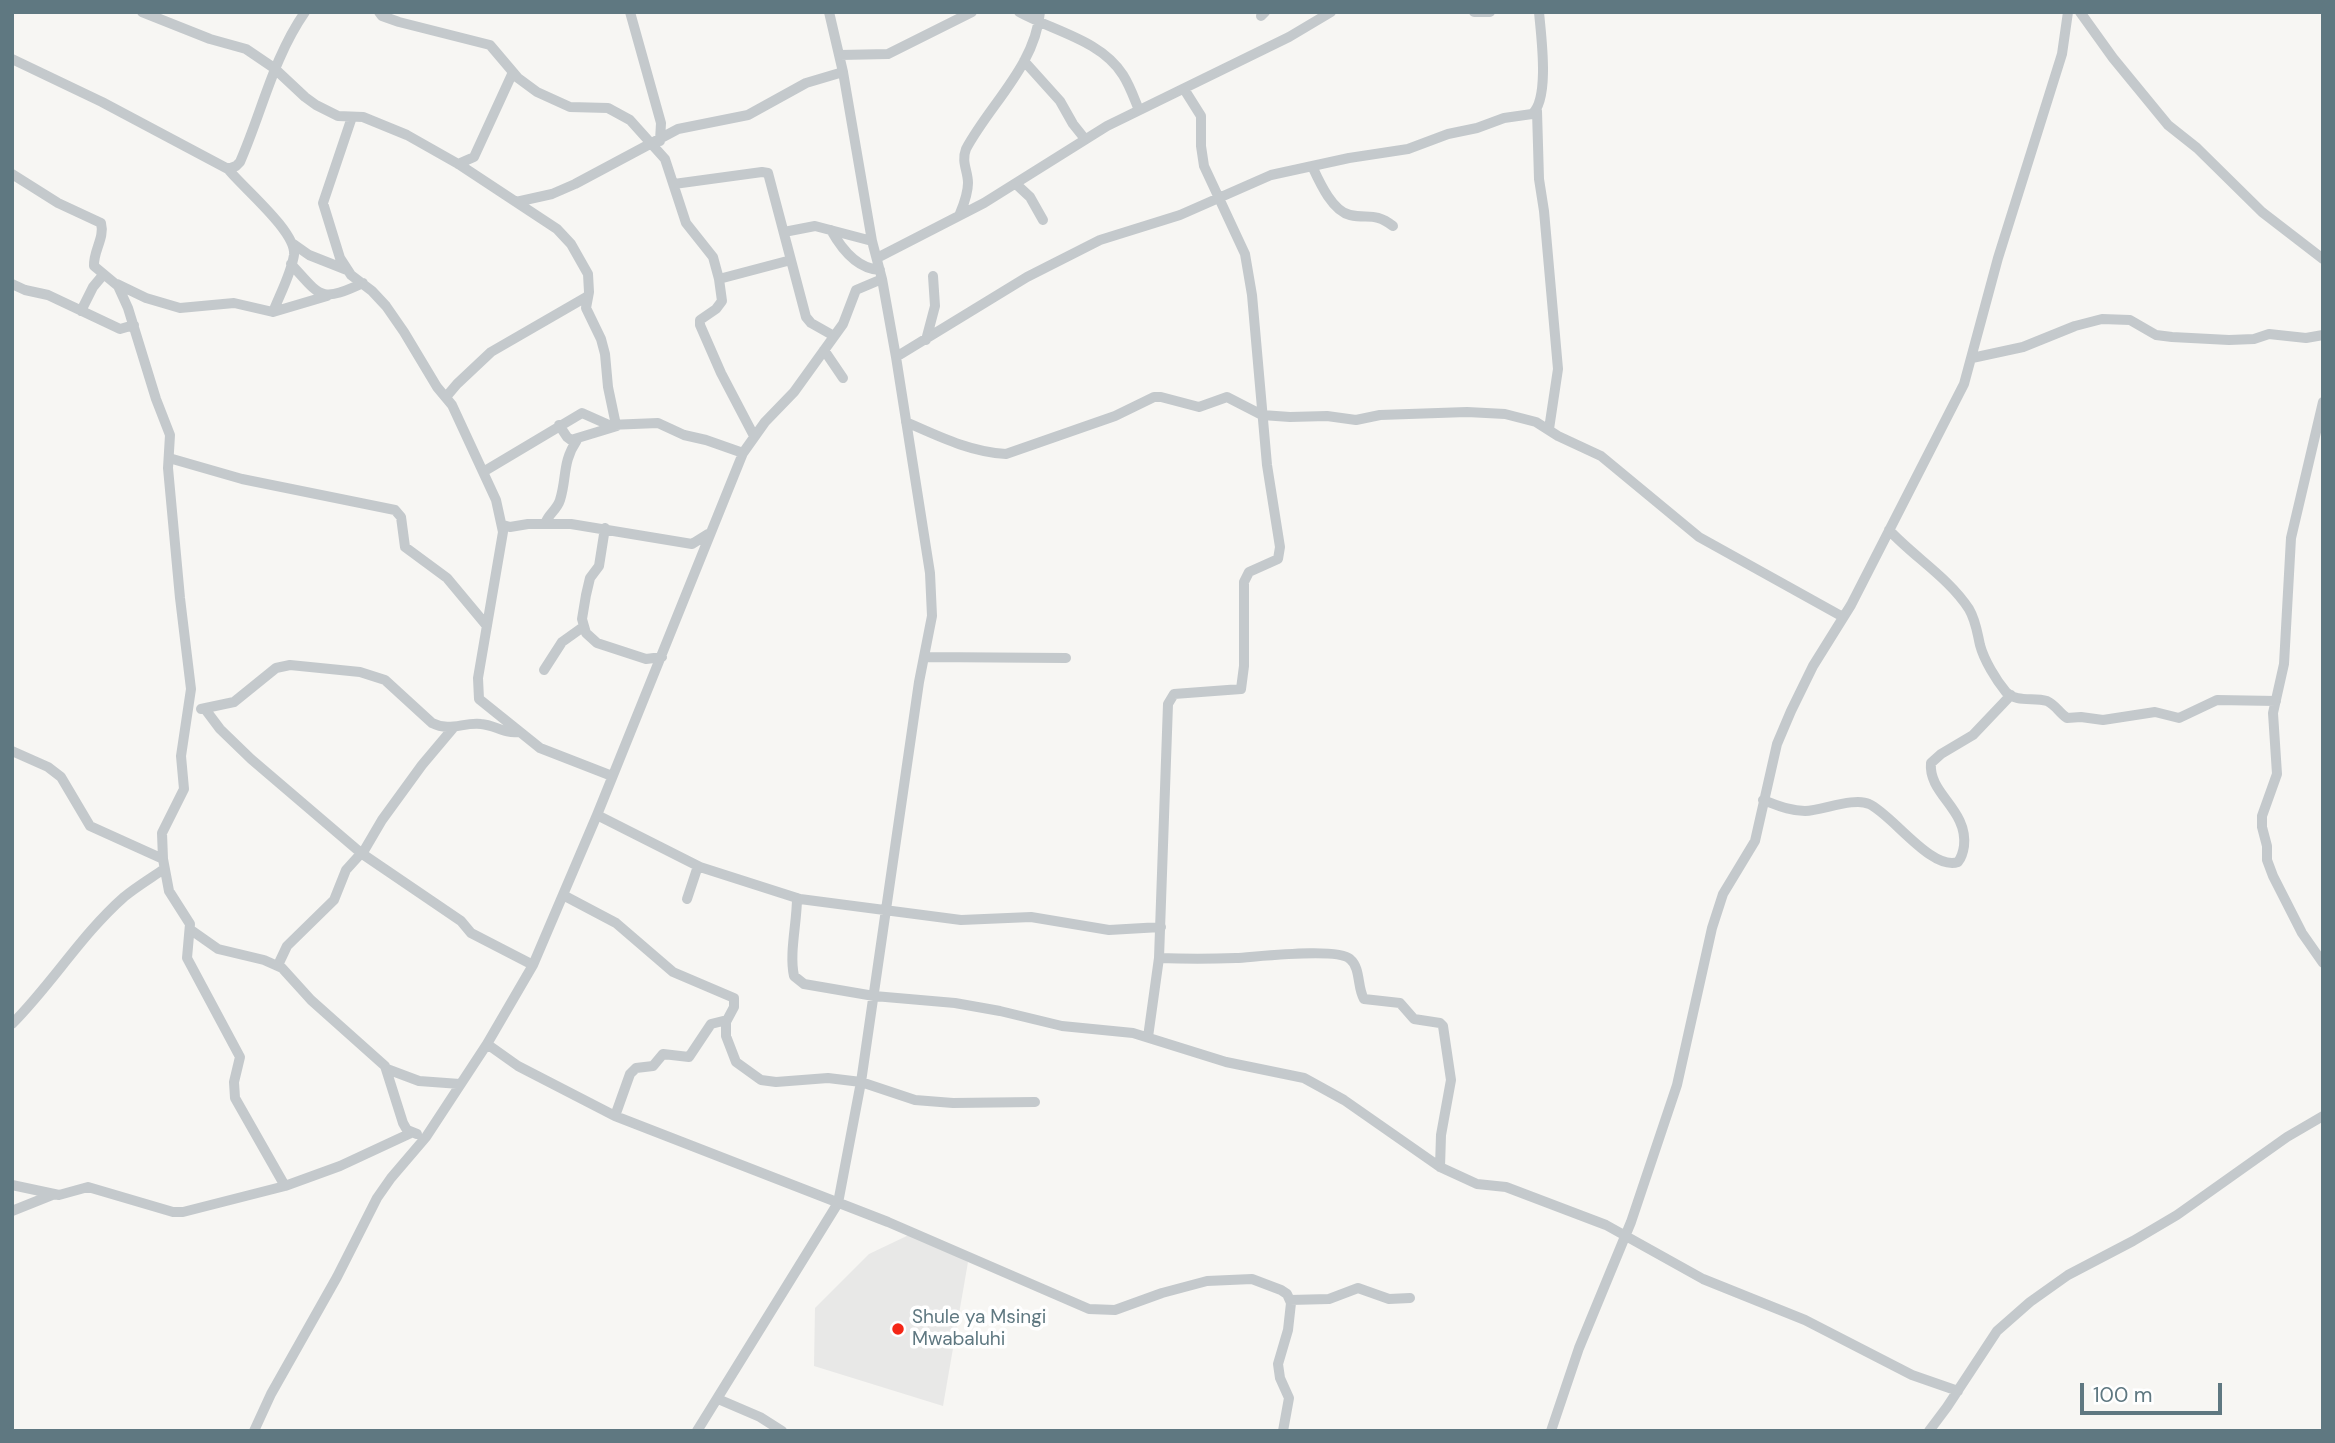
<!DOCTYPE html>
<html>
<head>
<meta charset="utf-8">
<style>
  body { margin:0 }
  #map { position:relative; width:2335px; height:1443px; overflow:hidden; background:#f7f6f3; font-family:"DM Sans",sans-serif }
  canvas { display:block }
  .frame { position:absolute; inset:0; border:14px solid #5f7881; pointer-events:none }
  .scale { position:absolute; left:2080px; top:1383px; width:142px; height:32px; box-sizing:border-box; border:4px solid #5f7881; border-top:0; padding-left:9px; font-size:21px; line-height:24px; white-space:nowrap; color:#5f7881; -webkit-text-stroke:5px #fff; paint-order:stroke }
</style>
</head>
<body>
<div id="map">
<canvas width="2335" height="1443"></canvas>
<div class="frame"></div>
<div class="scale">100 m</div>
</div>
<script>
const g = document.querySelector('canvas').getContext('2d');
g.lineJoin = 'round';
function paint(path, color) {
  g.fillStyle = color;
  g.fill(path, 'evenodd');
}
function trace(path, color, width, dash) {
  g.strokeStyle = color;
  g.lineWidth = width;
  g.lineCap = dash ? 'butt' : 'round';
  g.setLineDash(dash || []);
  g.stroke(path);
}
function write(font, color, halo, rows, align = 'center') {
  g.font = font + ' "DM Sans",sans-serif';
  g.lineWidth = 7;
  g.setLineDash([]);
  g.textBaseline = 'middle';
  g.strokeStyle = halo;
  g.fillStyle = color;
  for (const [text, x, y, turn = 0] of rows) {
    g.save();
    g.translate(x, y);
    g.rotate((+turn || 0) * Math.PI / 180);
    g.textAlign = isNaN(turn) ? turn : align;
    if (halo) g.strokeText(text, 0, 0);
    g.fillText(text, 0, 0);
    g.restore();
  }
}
const built = new Path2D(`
  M 913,1233 L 968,1262 L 943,1406 L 814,1366 L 815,1308 L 869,1254 Z`);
const minor = new Path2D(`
  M 142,12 L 210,39 L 246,49 L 274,68 L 305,97 L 316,105 L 338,116 L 363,117 L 407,135 L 460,165 L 557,229 L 571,244 L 588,274 L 589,292 L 586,308 L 601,339 L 605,354 L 608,387 L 616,425
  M 379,12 L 382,16 L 399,22 L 490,45 L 518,78 L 537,92 L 570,107 L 608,108 L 630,120 L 665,159 L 686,223 L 713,257 L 719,279 L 722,301 L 716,309 L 700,320 L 700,325 L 721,373 L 754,436
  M 630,12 L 661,123 L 660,141
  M 1019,12 C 1053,31 1101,40 1123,75 C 1130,86 1134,98 1139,110
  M 1474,12 L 1490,12
  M 2080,12 L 2113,58 L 2168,125 L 2197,148 L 2262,212 L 2323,259
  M 1261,16 L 1265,12
  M 840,55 L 888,54 L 972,12
  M 12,59 L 102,102 L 228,169 L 236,166 L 240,162 C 262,112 273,58 305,12
  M 1024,61 L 1060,101 L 1073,124 L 1085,139
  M 1537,111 L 1539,179 L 1544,211 L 1558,369 L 1549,429
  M 352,117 L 323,203 L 340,258 L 351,275 L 372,291 L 386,306 L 404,332 L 437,387 L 452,405 L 496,500 L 503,532 L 478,678 L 479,699 L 540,748 L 612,776
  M 458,164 L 474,157 L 513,72
  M 1312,166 C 1319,181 1332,211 1350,215 C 1368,219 1375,212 1393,226
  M 228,169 C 242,187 297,232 294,255 C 291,274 280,294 273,312
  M 12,174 L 58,203 L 101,223 C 105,238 93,251 94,266 L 118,286 L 128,308 L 156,399 L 170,435 L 168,468 L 180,598 L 191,689 L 181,756 L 184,789 L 162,833 L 163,859 L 169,891 L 190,924 L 187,958 L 240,1057 L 234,1082 L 235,1098 L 285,1186
  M 674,184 L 762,172 L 768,173 L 806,317 L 811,323 L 834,336
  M 1016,184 L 1030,197 L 1043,220
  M 516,202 L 552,194 L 575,184 L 678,129 L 748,115 L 806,83 L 843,72
  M 959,216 C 963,206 968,195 968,183 C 968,171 961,162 966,149 C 990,104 1035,66 1040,12
  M 831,230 C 841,248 857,269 880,270
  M 784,232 L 815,226 L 872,241
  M 292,243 L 309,255 L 347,270
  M 877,258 L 984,203 L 1107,126 L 1289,37 L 1331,12
  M 291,264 C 321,297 320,303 363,283
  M 719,279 L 791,260
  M 12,284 L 25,290 L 48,295 L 120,329 L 134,325
  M 117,284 L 146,298 L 180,308 L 234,303 L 273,312 L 327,296
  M 81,311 L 93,287 L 103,275
  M 926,340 L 935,306 L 933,276
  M 824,350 L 843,378
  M 896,357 L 1027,277 L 1100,240 L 1180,215 L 1271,175 L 1349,158 L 1408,149 L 1448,134 L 1477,128 L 1504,118 L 1532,114 C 1550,99 1541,35 1539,12
  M 1972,358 L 2023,347 L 2075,326 L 2102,319 L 2130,320 L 2156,335 L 2172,337 L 2229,340 L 2254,339 L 2269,334 L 2306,338 L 2323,335
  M 446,397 L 457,384 L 491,352 L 588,296
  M 2323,402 L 2291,538 L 2284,664 L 2273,713 L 2277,774 L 2262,816 L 2262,827 L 2267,846 L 2267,860 L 2273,876 L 2302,933 L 2323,963
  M 906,422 C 938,436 970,452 1006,454 L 1115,416 L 1154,397 L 1161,397 L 1199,407 L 1227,397 L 1262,415 L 1290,417 L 1327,416 L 1356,420 L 1380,415 L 1467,412 L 1505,414 L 1536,422 L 1558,436 L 1601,456 L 1699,537 L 1843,617
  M 559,425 L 567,437 L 571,440 L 617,426
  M 169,458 L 242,479 L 395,510 L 401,517 L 405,547 L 447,578 L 487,626
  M 483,472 L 582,413 L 609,425 L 658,423 L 684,435 L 706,440 L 743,453
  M 545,524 C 548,514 557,510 560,500 C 567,478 562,462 577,440
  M 503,525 L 510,527 L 528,524 L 571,524 L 692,544 L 708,534
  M 605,528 L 599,566 L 590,578 L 586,595 L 582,619 L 586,633 L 597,643 L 646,659 L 662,657
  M 1889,530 C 1914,557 1949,578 1969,609 C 1976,621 1977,632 1980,645 C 1984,660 1996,680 2006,692 C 2017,703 2033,697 2047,701 C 2056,705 2059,713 2067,718 L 2081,717 L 2103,720 L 2155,712 L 2179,718 L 2217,700 L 2276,701
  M 924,657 L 1066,658
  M 544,670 L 562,642 L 583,627
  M 201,709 L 234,702 L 276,668 L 290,665 L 360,672 L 385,680 L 432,723 C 450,732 463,722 481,724 C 495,725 504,734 519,732
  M 205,709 L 220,729 L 251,759 L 361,853 L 461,921 L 471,933 L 533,965
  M 12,751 L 48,767 L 61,777 L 90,826 L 163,859
  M 1763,800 C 1777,805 1790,811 1805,811 C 1823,810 1855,797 1869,804 C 1892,814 1931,871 1958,862 C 1962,857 1963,853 1964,846 C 1968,809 1928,794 1931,763 L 1941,754 L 1973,735 L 2011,695
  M 597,815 L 700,867 L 800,899 L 961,920 L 1031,917 L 1109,930 L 1161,927
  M 563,895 L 616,923 L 673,972 L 734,998 L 734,1007 L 726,1022 L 726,1036 L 736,1062 L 761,1080 L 776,1082 L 828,1078 L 861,1082 L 915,1100 L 953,1103 L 1035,1102
  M 797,898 C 797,923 789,953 794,976 L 804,984 L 874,996 L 955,1003 L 1000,1011 L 1062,1026 L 1133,1033 L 1226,1062 L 1304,1078 L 1344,1100 L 1440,1167 L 1477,1184 L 1506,1187 L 1606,1225 L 1703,1279 L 1805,1320 L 1912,1375 L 1958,1391
  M 687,899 L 698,866
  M 191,930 L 218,949 L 264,960 L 282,968 L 311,1000 L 385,1066 L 403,1123 L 407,1130 L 417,1134
  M 1159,958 C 1185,959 1210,959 1236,958 C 1256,957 1337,947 1350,959 C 1361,968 1357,988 1364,999 L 1400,1003 L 1414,1019 L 1440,1023 L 1443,1026 L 1451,1080 L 1441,1135 L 1440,1167
  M 278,965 L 287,946 L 334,900 L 346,870 L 365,849 L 382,820 L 422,765 L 454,727
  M 12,1024 C 52,984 81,935 124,897 C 136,887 151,878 164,869
  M 1148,1037 L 1159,958 L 1168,704 L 1174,694 L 1241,689 L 1244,666 L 1244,582 L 1249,572 L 1278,559 L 1280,547 L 1267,465 L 1252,295 L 1245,254 L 1204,166 L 1201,146 L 1201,116 L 1184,89
  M 487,1044 L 518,1066 L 615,1116 L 888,1222 L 1089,1309 L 1115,1310 L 1162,1293 L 1207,1281 L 1252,1279 L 1281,1290 L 1287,1294 L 1291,1303 L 1288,1330 L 1278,1364 L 1280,1378 L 1289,1398 L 1283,1431
  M 387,1069 L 419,1081 L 460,1084
  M 615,1116 L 630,1074 L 636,1068 L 653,1066 L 663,1054 L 689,1057 L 711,1024 L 727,1020
  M 12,1185 L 59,1195 L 88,1187 L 173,1212 L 183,1212 L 285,1186 L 340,1166 L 411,1133
  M 12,1211 L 52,1195
  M 1290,1300 L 1329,1299 L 1358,1288 L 1389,1299 L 1410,1298
  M 718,1399 L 760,1417 L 782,1431
  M 254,1431 L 271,1394 L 337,1277 L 377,1198 L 391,1178 L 426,1137 L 487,1044 L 533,965 L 597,815 L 743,453 L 765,422 L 794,392 L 843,324 L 856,290 L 882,279
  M 697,1431 L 838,1203 L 861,1082 L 919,682 L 932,616 L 930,573 L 896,357 L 882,279 L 872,241 L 843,72 L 829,12
  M 1551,1431 L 1579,1348 L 1631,1222 L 1677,1085 L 1712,928 L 1723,894 L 1755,841 L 1777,744 L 1791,711 L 1813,666 L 1851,605 L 1964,384 L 1998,258 L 2062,54 L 2068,12
  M 1929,1431 L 1947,1407 L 1997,1331 L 2030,1302 L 2068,1275 L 2133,1241 L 2177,1215 L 2287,1137 L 2323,1116`);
const markers = [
  [898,1329,7,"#f42616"]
];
const poiNames = [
  ["Shule ya Msingi",912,1318],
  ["Mwabaluhi",912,1340]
];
paint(built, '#e8e8e7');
trace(minor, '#c4c9cc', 10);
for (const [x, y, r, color] of markers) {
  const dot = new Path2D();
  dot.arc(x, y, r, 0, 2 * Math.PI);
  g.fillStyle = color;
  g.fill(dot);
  trace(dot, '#fff', 2.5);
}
write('19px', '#5f7881', '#fff', poiNames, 'left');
</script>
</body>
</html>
